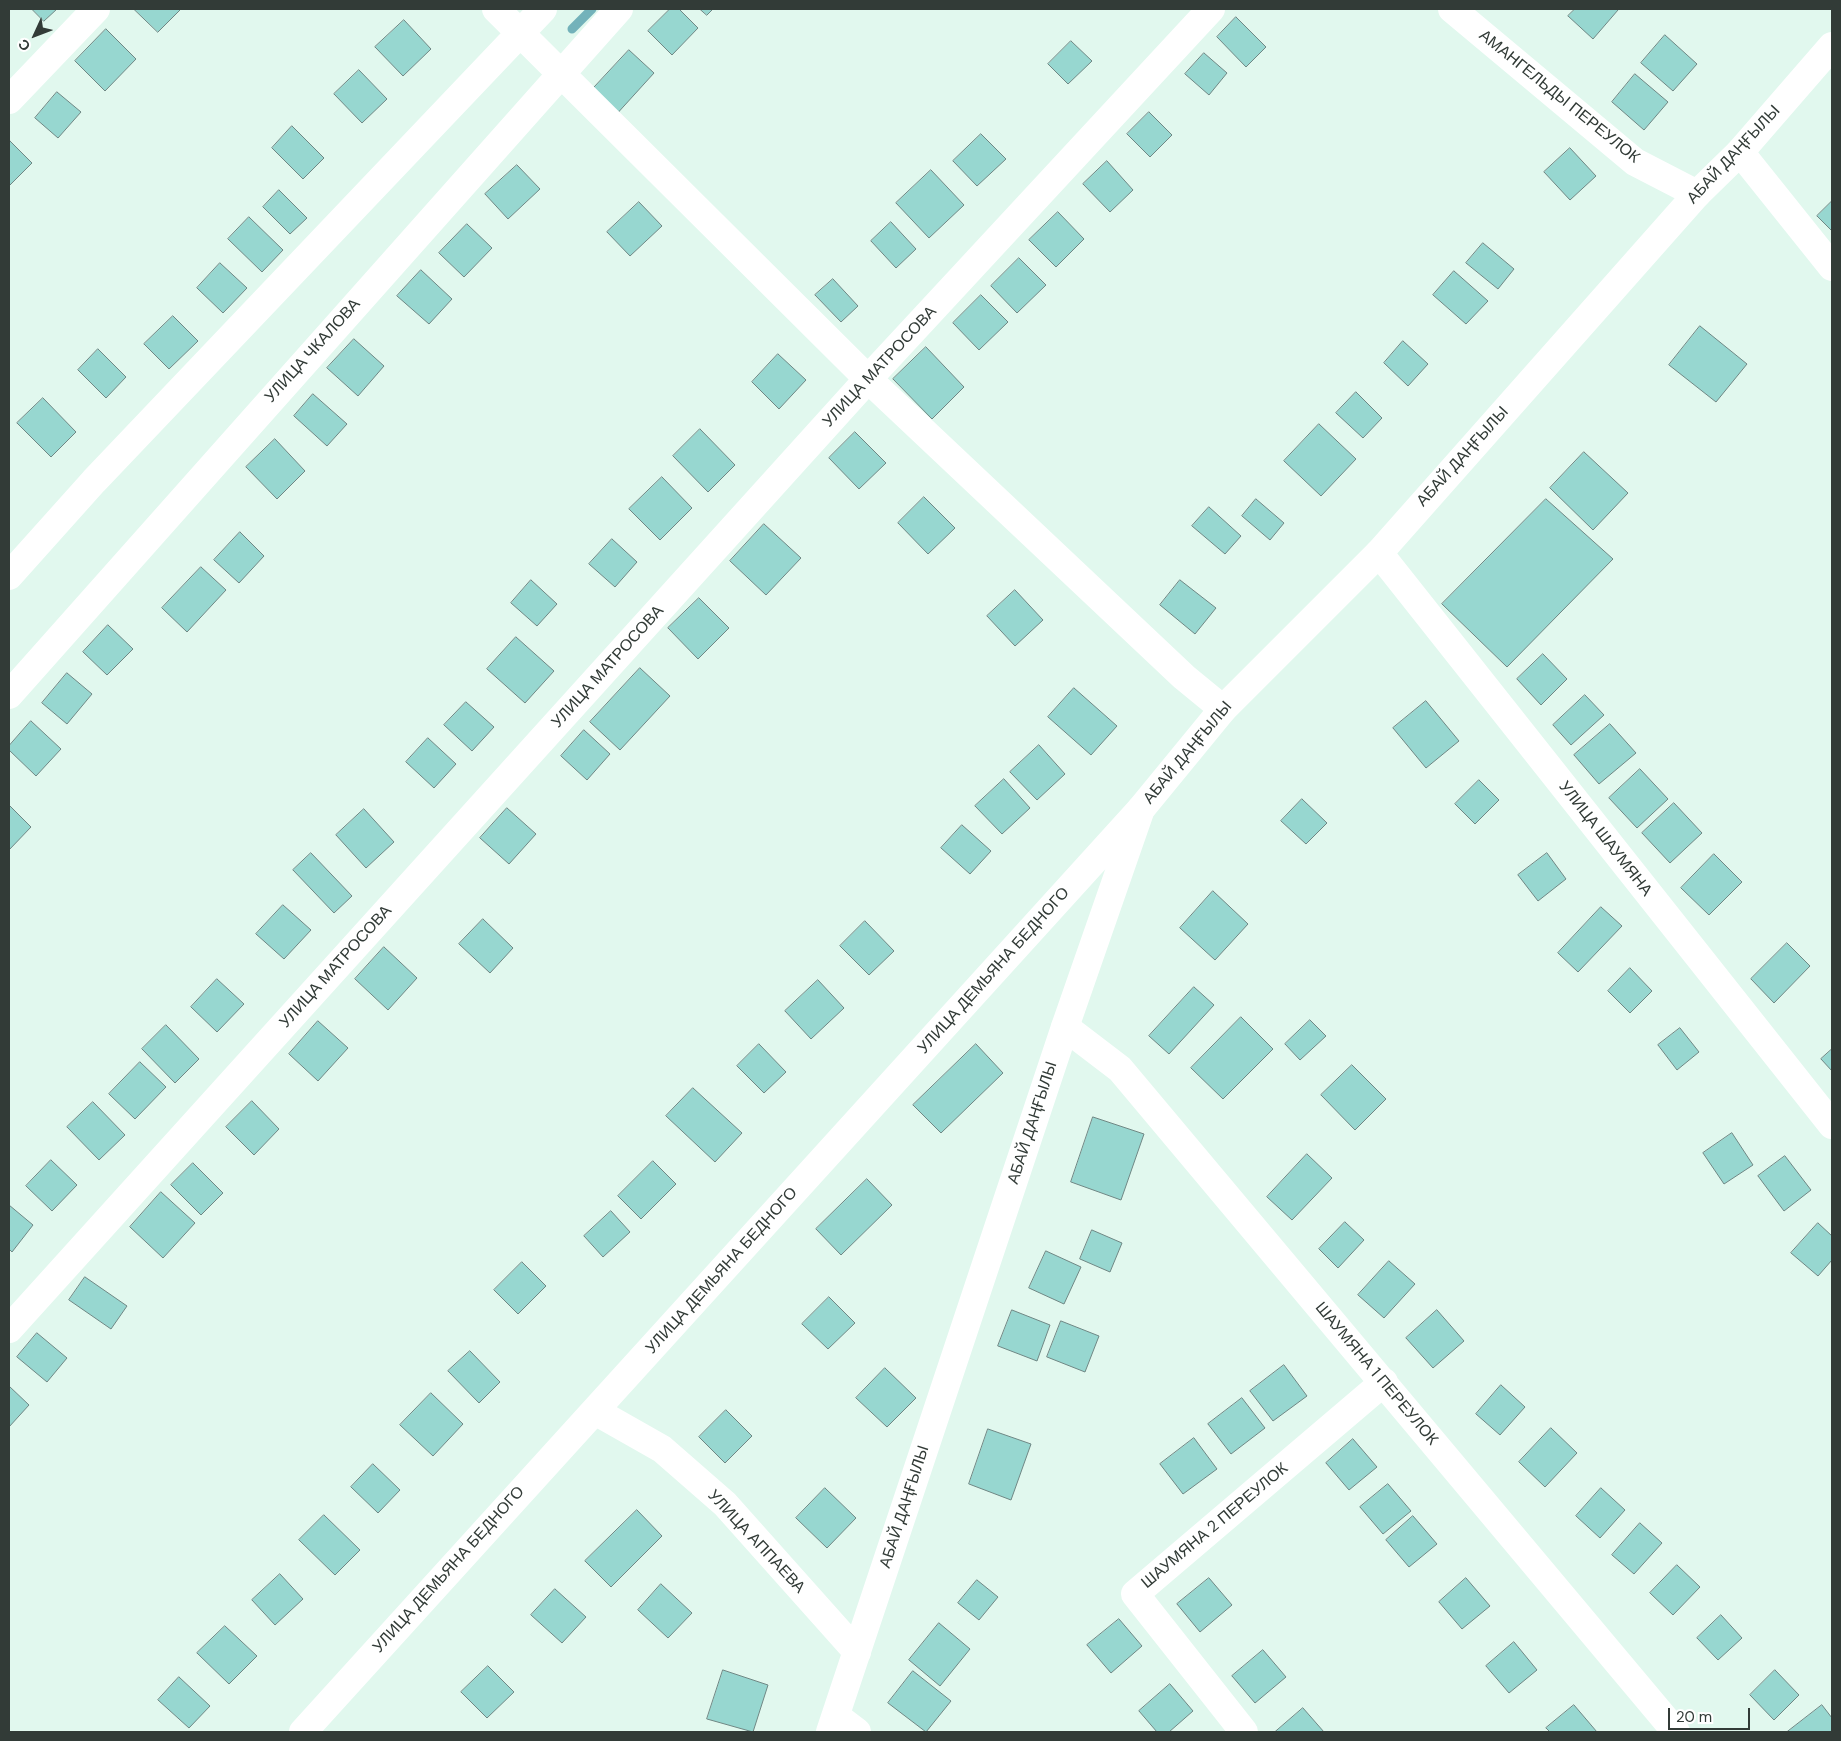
<!DOCTYPE html>
<html>
<head>
<meta charset="utf-8">
<style>
  body { margin:0 }
  #map { position:relative; width:1841px; height:1741px; overflow:hidden; background:#e1f8ee; font-family:"DM Sans",sans-serif }
  canvas { display:block }
  .frame { position:absolute; inset:0; border:10px solid #323b37; pointer-events:none }
  .north { position:absolute; left:10px; top:10px; width:50px; height:50px; -webkit-text-stroke:4px #fff; paint-order:stroke; rotate:227deg; font-size:14px; font-weight:700; line-height:20px; text-align:center; color:#323b37 }
  .north::after { content:''; display:block; margin:auto; width:18px; height:22px; background:#323b37; clip-path:polygon(50% 0,100% 100%,50% 72%,0 100%) }
  .scale { position:absolute; left:1668px; top:1708px; width:82px; height:22px; box-sizing:border-box; border:2px solid #323b37; border-top:0; padding-left:6px; font-size:15px; line-height:18px; white-space:nowrap; color:#323b37; -webkit-text-stroke:4px #fff; paint-order:stroke }
</style>
</head>
<body>
<div id="map">
<canvas width="1841" height="1741"></canvas>
<div class="frame"></div>
<div class="north">С</div>
<div class="scale">20 m</div>
</div>
<script>
const g = document.querySelector('canvas').getContext('2d');
g.lineJoin = 'round';
function trace(path, color, width, dash) {
  g.strokeStyle = color;
  g.lineWidth = width;
  g.lineCap = dash ? 'butt' : 'round';
  g.setLineDash(dash || []);
  g.stroke(path);
}
function paint(path, color) {
  g.fillStyle = color;
  g.fill(path, 'evenodd');
}
function write(font, color, halo, rows, align = 'center') {
  g.font = font + ' "DM Sans",sans-serif';
  g.lineWidth = 5;
  g.setLineDash([]);
  g.textBaseline = 'middle';
  g.strokeStyle = halo;
  g.fillStyle = color;
  for (const [text, x, y, turn = 0] of rows) {
    g.save();
    g.translate(x, y);
    g.rotate((+turn || 0) * Math.PI / 180);
    g.textAlign = isNaN(turn) ? turn : align;
    if (halo) g.strokeText(text, 0, 0);
    g.fillText(text, 0, 0);
    g.restore();
  }
}
const stream = new Path2D(`
  M 572,29 L 592,9`);
const building = new Path2D(`
  M 32,9 L 57,9 L 44,21 Z
  M 134,9 L 181,9 L 158,32 Z
  M 670,9 L 679,9 L 698,28 L 672,55 L 648,31 Z
  M 700,9 L 713,9 L 707,15 Z
  M 1575,9 L 1617,9 L 1618,10 L 1593,39 L 1568,16 Z
  M 1236,17 L 1266,47 L 1246,67 L 1217,37 Z
  M 404,20 L 431,49 L 403,76 L 375,47 Z
  M 106,29 L 136,59 L 105,91 L 75,61 Z
  M 1665,35 L 1697,64 L 1673,91 L 1641,63 Z
  M 1071,41 L 1092,61 L 1068,84 L 1048,64 Z
  M 629,50 L 654,73 L 614,117 L 589,93 Z
  M 1204,53 L 1227,73 L 1209,95 L 1185,74 Z
  M 359,70 L 387,99 L 362,123 L 334,94 Z
  M 1635,74 L 1668,102 L 1644,130 L 1612,102 Z
  M 57,92 L 81,112 L 58,138 L 35,118 Z
  M 1149,112 L 1172,135 L 1150,157 L 1127,134 Z
  M 292,126 L 324,158 L 303,179 L 272,148 Z
  M 981,134 L 1006,159 L 977,186 L 953,161 Z
  M 10,141 L 32,163 L 9,186 L 9,142 Z
  M 1570,148 L 1596,176 L 1570,200 L 1544,172 Z
  M 1107,161 L 1133,190 L 1110,212 L 1083,184 Z
  M 517,165 L 540,189 L 508,219 L 485,194 Z
  M 931,170 L 964,205 L 929,238 L 896,203 Z
  M 279,190 L 307,218 L 290,234 L 263,207 Z
  M 1832,201 L 1832,231 L 1817,216 Z
  M 639,202 L 662,226 L 630,256 L 607,232 Z
  M 1058,212 L 1084,239 L 1056,267 L 1029,240 Z
  M 249,217 L 283,250 L 262,272 L 228,239 Z
  M 891,222 L 916,249 L 896,268 L 871,241 Z
  M 467,224 L 492,248 L 464,277 L 439,253 Z
  M 1483,243 L 1514,269 L 1498,289 L 1466,263 Z
  M 1019,258 L 1046,285 L 1017,313 L 991,286 Z
  M 220,263 L 247,288 L 223,313 L 197,288 Z
  M 421,270 L 452,299 L 429,324 L 397,296 Z
  M 1454,271 L 1488,301 L 1466,324 L 1433,295 Z
  M 833,279 L 858,306 L 841,322 L 815,295 Z
  M 981,295 L 1008,322 L 979,350 L 953,323 Z
  M 173,316 L 198,341 L 169,369 L 144,344 Z
  M 1700,326 L 1747,364 L 1716,402 L 1669,365 Z
  M 354,339 L 384,366 L 358,396 L 327,368 Z
  M 1403,341 L 1428,364 L 1408,386 L 1384,363 Z
  M 926,347 L 964,387 L 932,419 L 893,379 Z
  M 98,349 L 126,377 L 106,398 L 78,370 Z
  M 778,354 L 806,380 L 779,409 L 752,382 Z
  M 1356,392 L 1382,418 L 1363,438 L 1336,413 Z
  M 313,394 L 347,424 L 327,446 L 294,416 Z
  M 43,398 L 76,432 L 51,457 L 17,423 Z
  M 1319,424 L 1356,459 L 1321,496 L 1284,461 Z
  M 700,429 L 735,465 L 708,492 L 673,456 Z
  M 855,432 L 886,463 L 859,489 L 829,458 Z
  M 275,439 L 305,471 L 277,499 L 246,467 Z
  M 1584,452 L 1628,493 L 1593,530 L 1550,488 Z
  M 662,477 L 692,508 L 660,540 L 629,509 Z
  M 924,497 L 955,528 L 928,554 L 898,523 Z
  M 1256,499 L 1284,523 L 1270,540 L 1242,516 Z
  M 1546,499 L 1613,559 L 1507,667 L 1442,604 Z
  M 1209,507 L 1241,536 L 1225,554 L 1192,526 Z
  M 764,524 L 801,558 L 766,595 L 730,561 Z
  M 240,532 L 264,556 L 239,583 L 214,560 Z
  M 612,539 L 637,562 L 615,587 L 589,564 Z
  M 201,567 L 226,590 L 187,632 L 162,608 Z
  M 531,580 L 557,604 L 537,626 L 511,603 Z
  M 1180,580 L 1216,608 L 1195,634 L 1160,605 Z
  M 1015,590 L 1043,620 L 1015,646 L 987,616 Z
  M 699,598 L 729,628 L 698,659 L 668,628 Z
  M 108,625 L 133,649 L 107,675 L 83,652 Z
  M 516,637 L 554,671 L 525,703 L 487,669 Z
  M 1543,654 L 1567,679 L 1541,705 L 1517,679 Z
  M 640,668 L 670,696 L 620,750 L 590,722 Z
  M 67,673 L 92,694 L 67,724 L 42,703 Z
  M 1074,688 L 1117,726 L 1091,755 L 1048,717 Z
  M 1585,695 L 1604,715 L 1571,745 L 1553,725 Z
  M 1426,701 L 1459,741 L 1426,768 L 1393,728 Z
  M 466,702 L 494,727 L 472,751 L 444,725 Z
  M 31,721 L 61,749 L 36,776 L 9,750 L 9,746 Z
  M 1610,724 L 1636,753 L 1599,784 L 1574,755 Z
  M 584,730 L 610,754 L 587,780 L 561,756 Z
  M 428,738 L 456,764 L 434,788 L 406,762 Z
  M 1039,745 L 1065,774 L 1037,800 L 1010,772 Z
  M 1640,769 L 1668,799 L 1637,828 L 1609,798 Z
  M 1004,779 L 1030,808 L 1002,834 L 975,806 Z
  M 1479,780 L 1499,800 L 1475,824 L 1455,804 Z
  M 1302,799 L 1327,823 L 1306,844 L 1281,821 Z
  M 1674,803 L 1702,833 L 1670,863 L 1642,833 Z
  M 9,805 L 31,827 L 9,850 Z
  M 507,808 L 536,834 L 509,864 L 480,838 Z
  M 364,809 L 394,842 L 366,868 L 336,835 Z
  M 962,825 L 991,851 L 970,874 L 941,848 Z
  M 311,853 L 352,896 L 334,913 L 293,870 Z
  M 1547,853 L 1566,879 L 1538,901 L 1518,875 Z
  M 1714,854 L 1742,882 L 1709,915 L 1681,888 Z
  M 1213,891 L 1248,924 L 1215,960 L 1180,928 Z
  M 283,905 L 311,930 L 284,959 L 256,934 Z
  M 1601,907 L 1622,926 L 1578,972 L 1558,953 Z
  M 483,919 L 513,948 L 490,973 L 459,944 Z
  M 865,921 L 894,951 L 869,975 L 840,946 Z
  M 1787,943 L 1810,966 L 1774,1003 L 1751,979 Z
  M 384,947 L 417,978 L 388,1010 L 355,979 Z
  M 1630,968 L 1652,991 L 1630,1013 L 1608,991 Z
  M 217,979 L 244,1004 L 217,1032 L 191,1007 Z
  M 818,980 L 844,1008 L 811,1039 L 785,1011 Z
  M 1194,987 L 1214,1005 L 1169,1054 L 1149,1036 Z
  M 1241,1017 L 1273,1049 L 1223,1099 L 1191,1068 Z
  M 1310,1020 L 1326,1036 L 1300,1060 L 1285,1044 Z
  M 318,1021 L 348,1048 L 318,1081 L 289,1054 Z
  M 166,1025 L 199,1059 L 175,1083 L 142,1049 Z
  M 1680,1028 L 1699,1052 L 1677,1070 L 1658,1045 Z
  M 759,1044 L 786,1072 L 764,1093 L 737,1066 Z
  M 976,1044 L 1003,1073 L 941,1133 L 913,1105 Z
  M 1832,1049 L 1832,1071 L 1821,1059 Z
  M 140,1062 L 166,1087 L 135,1119 L 109,1094 Z
  M 1352,1065 L 1386,1099 L 1355,1130 L 1321,1095 Z
  M 693,1088 L 742,1133 L 715,1162 L 666,1116 Z
  M 252,1101 L 279,1129 L 254,1155 L 226,1127 Z
  M 93,1102 L 125,1135 L 99,1160 L 67,1127 Z
  M 1093,1117 L 1144,1134 L 1121,1200 L 1071,1182 Z
  M 1732,1133 L 1753,1165 L 1724,1184 L 1703,1153 Z
  M 1307,1154 L 1332,1178 L 1292,1220 L 1267,1197 Z
  M 1785,1156 L 1811,1190 L 1784,1211 L 1758,1176 Z
  M 51,1160 L 77,1185 L 52,1211 L 26,1186 Z
  M 653,1161 L 676,1184 L 641,1219 L 618,1196 Z
  M 193,1163 L 223,1193 L 201,1215 L 171,1185 Z
  M 867,1179 L 892,1205 L 841,1255 L 816,1229 Z
  M 161,1192 L 195,1223 L 163,1258 L 130,1227 Z
  M 9,1205 L 33,1225 L 12,1252 L 9,1249 Z
  M 611,1211 L 630,1232 L 603,1257 L 584,1236 Z
  M 1345,1222 L 1364,1240 L 1338,1268 L 1319,1249 Z
  M 1818,1223 L 1832,1236 L 1832,1260 L 1818,1276 L 1791,1253 Z
  M 1092,1230 L 1122,1243 L 1110,1272 L 1080,1259 Z
  M 1046,1251 L 1081,1267 L 1064,1304 L 1029,1288 Z
  M 1389,1261 L 1415,1284 L 1384,1318 L 1358,1295 Z
  M 522,1262 L 546,1286 L 518,1314 L 494,1290 Z
  M 85,1277 L 127,1306 L 111,1329 L 69,1300 Z
  M 829,1297 L 855,1323 L 828,1349 L 802,1324 Z
  M 1012,1310 L 1050,1325 L 1037,1361 L 998,1346 Z
  M 1437,1310 L 1464,1341 L 1433,1368 L 1406,1338 Z
  M 1061,1321 L 1099,1336 L 1085,1372 L 1047,1357 Z
  M 37,1333 L 67,1358 L 47,1382 L 17,1357 Z
  M 470,1351 L 500,1382 L 479,1403 L 448,1371 Z
  M 1284,1365 L 1307,1396 L 1273,1421 L 1250,1391 Z
  M 885,1368 L 916,1398 L 887,1427 L 856,1398 Z
  M 1501,1385 L 1525,1407 L 1500,1435 L 1476,1414 Z
  M 9,1386 L 29,1405 L 9,1427 Z
  M 431,1393 L 463,1424 L 433,1456 L 400,1425 Z
  M 1242,1398 L 1265,1428 L 1231,1454 L 1208,1424 Z
  M 726,1410 L 752,1436 L 725,1463 L 699,1437 Z
  M 1551,1428 L 1577,1453 L 1545,1487 L 1519,1462 Z
  M 988,1429 L 1031,1444 L 1011,1500 L 969,1484 Z
  M 1194,1438 L 1217,1469 L 1183,1494 L 1160,1464 Z
  M 1353,1439 L 1377,1467 L 1349,1490 L 1326,1463 Z
  M 373,1464 L 400,1490 L 378,1513 L 351,1487 Z
  M 1388,1484 L 1411,1511 L 1383,1534 L 1360,1507 Z
  M 825,1488 L 856,1518 L 827,1548 L 796,1518 Z
  M 1601,1488 L 1625,1510 L 1600,1538 L 1576,1516 Z
  M 637,1510 L 662,1536 L 611,1587 L 585,1561 Z
  M 324,1515 L 360,1550 L 335,1575 L 299,1540 Z
  M 1413,1516 L 1437,1544 L 1409,1567 L 1386,1540 Z
  M 1640,1523 L 1662,1543 L 1634,1574 L 1612,1555 Z
  M 1677,1565 L 1700,1587 L 1673,1615 L 1650,1593 Z
  M 280,1574 L 303,1599 L 275,1625 L 252,1600 Z
  M 1209,1578 L 1232,1605 L 1200,1632 L 1177,1604 Z
  M 1466,1578 L 1490,1606 L 1462,1629 L 1439,1602 Z
  M 977,1580 L 998,1597 L 979,1620 L 958,1603 Z
  M 661,1584 L 692,1613 L 668,1638 L 638,1610 Z
  M 555,1589 L 586,1617 L 562,1643 L 531,1615 Z
  M 1721,1615 L 1742,1638 L 1718,1660 L 1697,1638 Z
  M 1119,1619 L 1142,1646 L 1111,1673 L 1087,1645 Z
  M 939,1623 L 970,1649 L 940,1686 L 909,1660 Z
  M 225,1626 L 257,1656 L 229,1684 L 197,1653 Z
  M 1514,1642 L 1537,1670 L 1509,1693 L 1486,1666 Z
  M 1263,1650 L 1286,1677 L 1255,1703 L 1232,1676 Z
  M 488,1666 L 514,1692 L 487,1718 L 461,1692 Z
  M 723,1670 L 768,1685 L 753,1732 L 707,1719 Z
  M 1775,1670 L 1799,1695 L 1774,1720 L 1750,1695 Z
  M 913,1671 L 951,1701 L 926,1732 L 888,1703 Z
  M 179,1677 L 210,1706 L 189,1728 L 158,1700 Z
  M 1170,1684 L 1193,1711 L 1169,1732 L 1157,1732 L 1139,1711 Z
  M 1574,1705 L 1597,1732 L 1550,1732 L 1546,1728 Z
  M 1822,1705 L 1832,1718 L 1832,1732 L 1787,1732 Z
  M 1303,1708 L 1324,1732 L 1275,1732 Z`);
const minor = new Path2D(`
  M 496,9 L 868,379 L 1184,677 L 1223,709
  M 1452,9 L 1635,162 L 1697,194
  M 9,100 L 96,9
  M 1740,152 L 1832,267
  M 1379,553 L 1832,1125
  M 9,576 L 94,481 L 543,9
  M 9,695 L 619,9
  M 1065,1027 L 1120,1069 L 1676,1732
  M 9,1329 L 868,379 L 1211,9
  M 595,1411 L 662,1449 L 725,1504 L 857,1652
  M 303,1732 L 1141,809
  M 1244,1732 L 1135,1594 L 1384,1382`);
const tertiary = new Path2D(`
  M 836,1716 L 857,1732
  M 830,1732 L 1065,1027 L 1141,809 L 1223,709 L 1379,553 L 1697,194 L 1740,152 L 1832,46`);
const streetNames = [
  ["АМАНГЕЛЬДЫ ПЕРЕУЛОК",1559,97,39],
  ["АБАЙ ДАҢҒЫЛЫ",1734,155,-47],
  ["УЛИЦА ЧКАЛОВА",313,351,-48],
  ["УЛИЦА МАТРОСОВА",880,367,-47],
  ["АБАЙ ДАҢҒЫЛЫ",1463,457,-48],
  ["УЛИЦА МАТРОСОВА",608,667,-48],
  ["АБАЙ ДАҢҒЫЛЫ",1188,753,-50],
  ["УЛИЦА ШАУМЯНА",1605,839,52],
  ["УЛИЦА МАТРОСОВА",336,967,-48],
  ["УЛИЦА ДЕМЬЯНА БЕДНОГО",994,971,-48],
  ["АБАЙ ДАҢҒЫЛЫ",1033,1123,-72],
  ["УЛИЦА ДЕМЬЯНА БЕДНОГО",722,1271,-48],
  ["ШАУМЯНА 1 ПЕРЕУЛОК",1376,1374,50],
  ["АБАЙ ДАҢҒЫЛЫ",905,1507,-72],
  ["ШАУМЯНА 2 ПЕРЕУЛОК",1215,1526,-40],
  ["УЛИЦА АППАЕВА",756,1542,47],
  ["УЛИЦА ДЕМЬЯНА БЕДНОГО",449,1570,-48]
];
trace(stream, '#73b2ba', 9);
paint(building, '#97d7d0');
trace(building, '#6f8784', 1);
trace(minor, '#fff', 28);
trace(tertiary, '#fff', 28);
write('16px', '#323b37', '#fff', streetNames);
</script>
</body>
</html>
